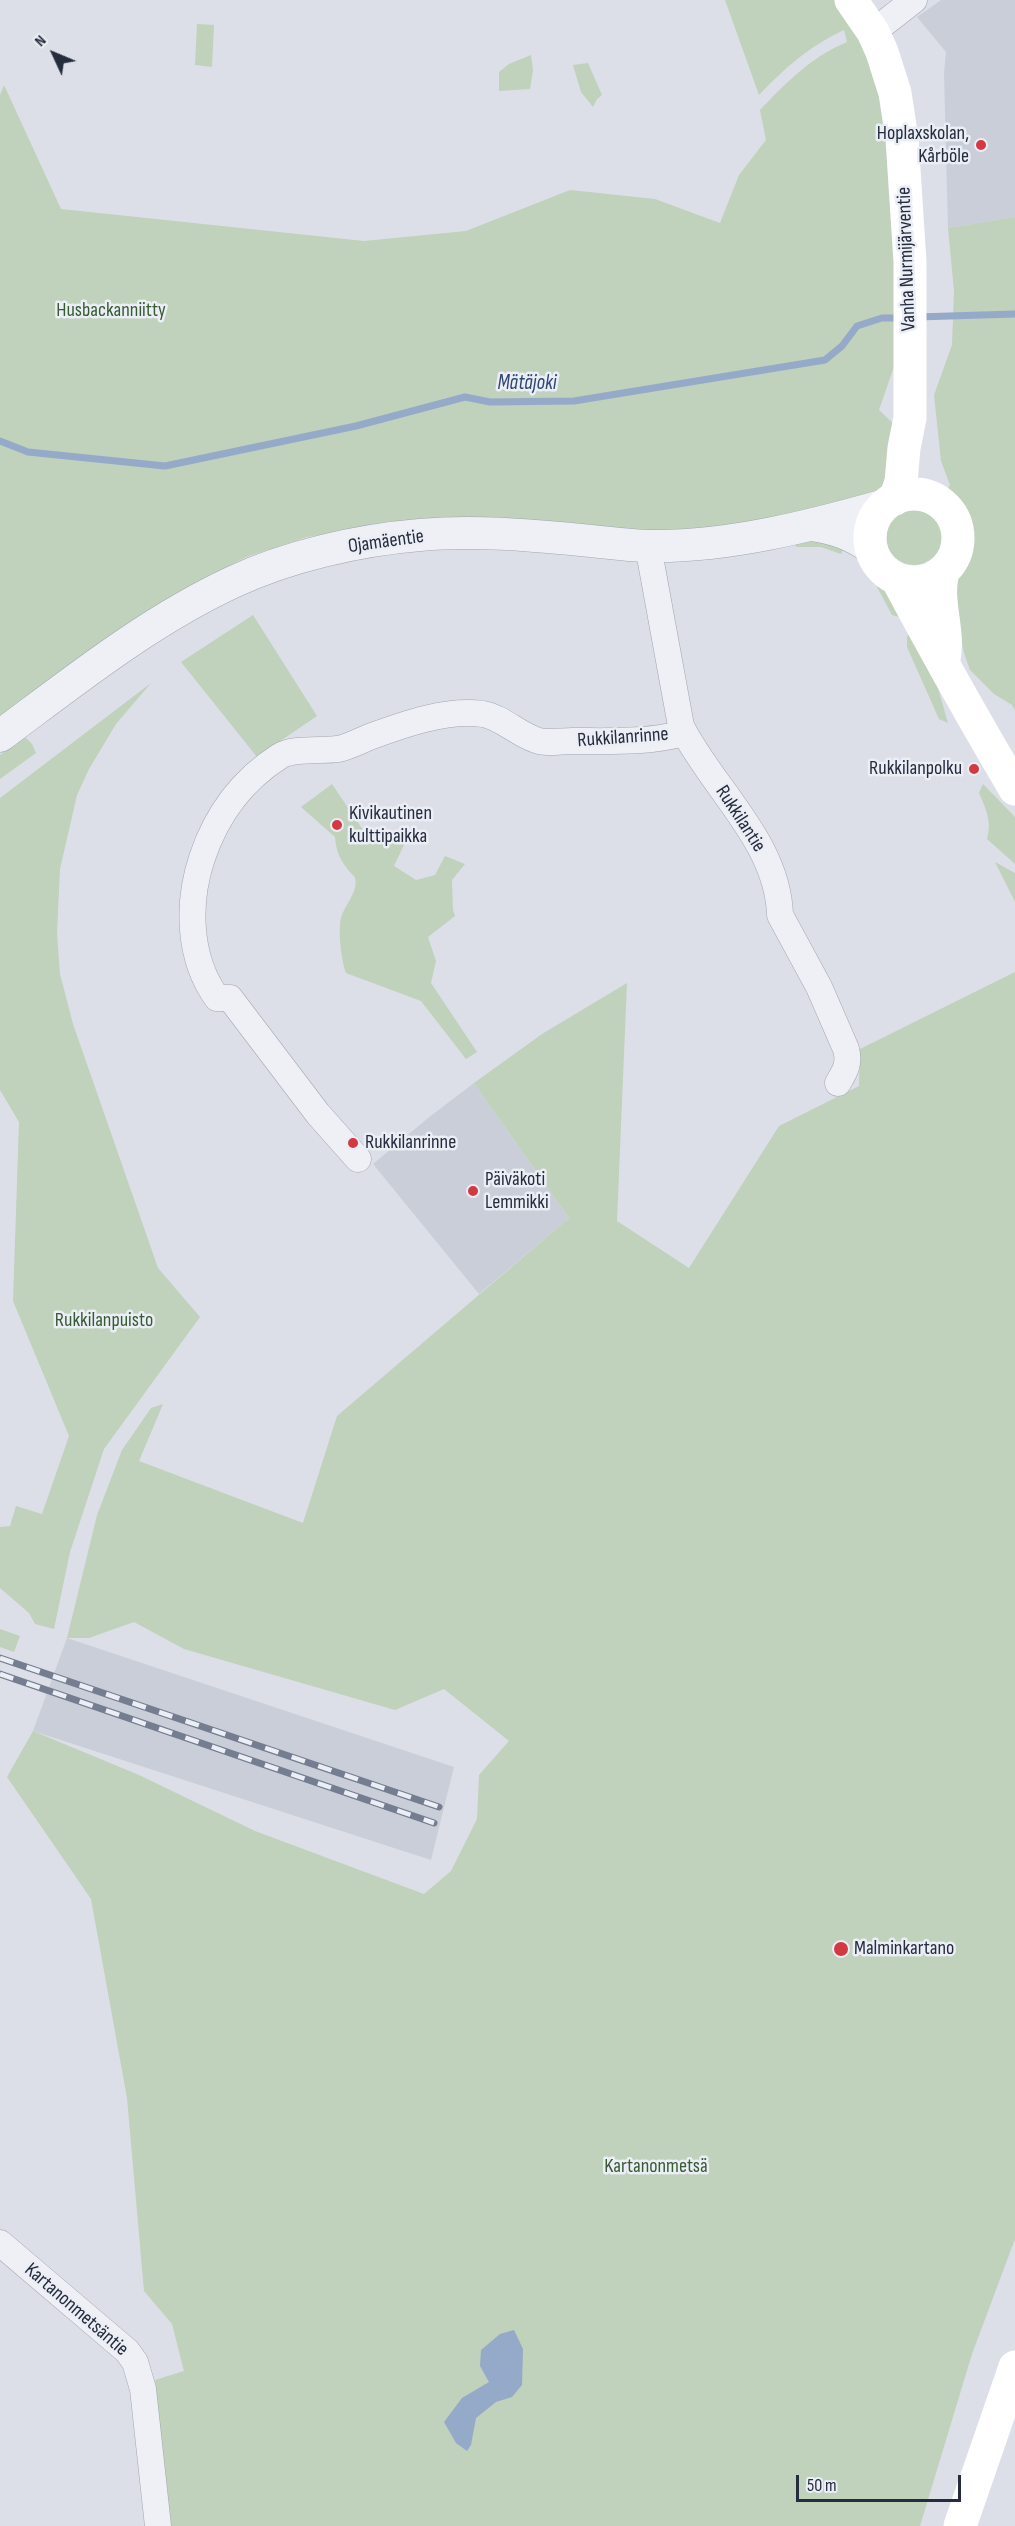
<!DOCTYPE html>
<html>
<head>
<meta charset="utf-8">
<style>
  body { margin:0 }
  #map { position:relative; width:1015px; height:2526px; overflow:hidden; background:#dcdfe7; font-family:"Sofia Sans Condensed",sans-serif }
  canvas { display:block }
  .north { position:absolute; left:24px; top:24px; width:60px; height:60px; -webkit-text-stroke:4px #ebeef5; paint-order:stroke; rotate:314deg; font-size:16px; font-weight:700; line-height:24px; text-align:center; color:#252c3e }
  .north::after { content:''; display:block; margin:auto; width:21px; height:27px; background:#252c3e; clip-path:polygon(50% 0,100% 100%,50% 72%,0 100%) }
  .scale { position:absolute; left:796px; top:2475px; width:165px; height:27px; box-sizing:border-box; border:3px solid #252c3e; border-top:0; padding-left:8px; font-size:18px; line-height:21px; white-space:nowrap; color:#252c3e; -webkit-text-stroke:4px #ebeef5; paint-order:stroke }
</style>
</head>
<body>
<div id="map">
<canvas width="1015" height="2526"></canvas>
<div class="north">N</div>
<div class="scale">50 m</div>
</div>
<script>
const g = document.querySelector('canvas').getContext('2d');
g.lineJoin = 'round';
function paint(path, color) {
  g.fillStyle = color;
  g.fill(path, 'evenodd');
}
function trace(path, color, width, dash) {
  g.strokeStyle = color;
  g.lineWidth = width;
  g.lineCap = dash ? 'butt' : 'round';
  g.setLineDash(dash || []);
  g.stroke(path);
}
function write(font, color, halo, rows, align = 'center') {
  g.font = font + ' "Sofia Sans Condensed",sans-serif';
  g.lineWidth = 5;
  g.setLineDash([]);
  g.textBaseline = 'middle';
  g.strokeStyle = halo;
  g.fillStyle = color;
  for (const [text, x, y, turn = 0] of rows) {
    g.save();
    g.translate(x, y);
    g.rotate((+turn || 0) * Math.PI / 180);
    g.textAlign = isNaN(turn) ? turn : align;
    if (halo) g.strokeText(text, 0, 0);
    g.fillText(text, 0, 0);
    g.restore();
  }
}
const built = new Path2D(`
  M 941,0 L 1015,0 L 1015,217 L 948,228 L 944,73 L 946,52 L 917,17 Z
  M 474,1083 L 569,1218 L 479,1294 L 373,1164 L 428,1118 Z
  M 67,1638 L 454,1767 L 431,1860 L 33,1731 Z`);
const green = new Path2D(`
  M 725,0 L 835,0 L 866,48 L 884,105 L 895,224 L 896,361 L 879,410 L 895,425 L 883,489 L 862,503 L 695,531 L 349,530 L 307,537 L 246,557 L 181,591 L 0,717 L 0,95 L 4,85 L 61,209 L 364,241 L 466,231 L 570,190 L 655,199 L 720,223 L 739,175 L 766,140 L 760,110 C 787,82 811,57 847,42 L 844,30 C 808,47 786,67 759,95 Z
  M 197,24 L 214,25 L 212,67 L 195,65 Z
  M 531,55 L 533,70 L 530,89 L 499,91 L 499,72 L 509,64 Z
  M 588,63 L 602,95 L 597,99 L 593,107 L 581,92 L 573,65 Z
  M 1015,217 L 1015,711 L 1012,705 L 994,694 L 970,670 L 964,653 L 950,583 L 967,550 L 968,534 L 961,509 L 946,492 L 950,485 L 941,461 L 934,395 L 952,345 L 954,291 L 948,228 Z
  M886 537a28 28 0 1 1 56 0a28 28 0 1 1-56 0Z
  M 811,538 L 846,544 L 841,554 L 821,547 L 796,547 L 794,539 Z
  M 886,584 L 899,617 L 892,615 L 877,587 Z
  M 253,615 L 317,716 L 257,757 L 181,662 Z
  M 913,632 L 934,674 L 948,723 L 939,719 L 907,647 L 907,636 Z
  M 151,683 L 116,724 L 89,769 L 77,795 L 60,869 L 57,933 L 60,974 L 73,1024 L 158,1268 L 200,1317 L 104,1449 L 70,1552 L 54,1629 L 35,1624 L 29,1613 L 0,1588 L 0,1527 L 10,1526 L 16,1506 L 42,1514 L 69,1436 L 13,1301 L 19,1122 L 0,1090 L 0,798 Z
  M 25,737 L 32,744 L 36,753 L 0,779 L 0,755 Z
  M 332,784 L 365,833 L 411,830 L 394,866 L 416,880 L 435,875 L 445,856 L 465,864 L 452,880 L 453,910 L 455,916 L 428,937 L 436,961 L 431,983 L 477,1052 L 466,1059 L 421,1001 L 346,973 C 341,959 338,931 341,918 C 344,906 359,891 355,878 C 354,875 351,874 349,871 C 340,860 336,851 335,837 L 301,807 Z
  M 983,784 L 1015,817 L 1015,864 L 987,839 C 992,821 986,809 979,793 Z
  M 995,862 L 1015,873 L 1015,902 Z
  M 1015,972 L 1015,2239 L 972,2354 L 920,2526 L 169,2526 L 155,2380 L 184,2371 L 172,2324 L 144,2291 L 127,2098 L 91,1899 L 7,1777 L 33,1731 L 139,1775 L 255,1831 L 424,1894 L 451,1871 L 477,1819 L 479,1775 L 509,1741 L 444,1689 L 395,1710 L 184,1649 L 134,1622 L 89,1638 L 67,1638 L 97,1515 L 122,1450 L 151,1408 L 163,1404 L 139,1461 L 303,1523 L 337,1416 L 569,1218 L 474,1083 L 542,1034 L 627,983 L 617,1221 L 689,1268 L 779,1126 L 859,1086 L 860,1049 Z
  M 0,1629 L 20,1636 L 14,1652 L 0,1647 Z`);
const water = new Path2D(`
  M 514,2330 L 523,2349 L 522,2385 L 512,2397 L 496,2402 L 476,2418 L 471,2445 L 467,2451 L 456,2443 L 444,2422 L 462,2398 L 489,2382 L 480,2366 L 481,2350 L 500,2334 Z`);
const stream = new Path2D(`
  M 917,317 L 1015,314
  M 0,441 L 28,452 L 165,466 L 356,426 L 465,397 L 490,402 L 574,401 L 825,360 L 842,346 L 857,326 L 882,318 L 900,318`);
const minor = new Path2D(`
  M 873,32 L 914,0
  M 648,546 L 681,726 C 712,788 778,842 780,915 L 819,987 L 846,1049 C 850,1064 845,1071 838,1083
  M 358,1159 L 318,1114 L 230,998 L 217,998 C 188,958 187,903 202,858 C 216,816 242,780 280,756 C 292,748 323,751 338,749 C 349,747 361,740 372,736 C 405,724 447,709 483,714 C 501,717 518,734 536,740 C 546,744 561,741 572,741 C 610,741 648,743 684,733
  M 0,2243 L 127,2351 L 135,2362 L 143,2389 L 158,2526`);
const tertiary = new Path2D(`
  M 811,525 C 834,528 851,534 871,548
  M 0,736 C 74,681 149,621 233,582 C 288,556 359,540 420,535 C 474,530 528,535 581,540 C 605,542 628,546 652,546 C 728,547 811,526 885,505`);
const secondary = new Path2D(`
  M 851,0 L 873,32 L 882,52 L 895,93 L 902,139 L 910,262 L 910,418 L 904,448 L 901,482 L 895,499
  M870 538a44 44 0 1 1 88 0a44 44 0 1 1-88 0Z
  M 943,572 C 935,601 950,631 944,659
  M 897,579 C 935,650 974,720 1015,789
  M 960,2526 L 1015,2367`);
const rail = new Path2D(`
  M 0,1658 L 439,1807
  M 0,1674 L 434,1823`);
const markers = [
  [981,145,6,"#d33943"],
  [974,769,6,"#d33943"],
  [337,825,6,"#d33943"],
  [353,1143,6,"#d33943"],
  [473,1191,6,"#d33943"],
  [841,1949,8,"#d33943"]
];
const poiNames = [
  ["Hoplaxskolan,",969,134,"right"],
  ["Kårböle",969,157,"right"],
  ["Rukkilanpolku",962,769,"right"],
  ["Kivikautinen",349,814],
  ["kulttipaikka",349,837],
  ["Rukkilanrinne",365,1143],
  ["Päiväkoti",485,1180],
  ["Lemmikki",485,1203],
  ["Malminkartano",854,1949]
];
const streetNames = [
  ["Vanha Nurmijärventie",907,259,-92],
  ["Ojamäentie",386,542,-8],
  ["Rukkilanrinne",623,738,-4],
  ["Rukkilantie",740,819,57],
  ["Kartanonmetsäntie",76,2310,41]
];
const parkNames = [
  ["Husbackanniitty",111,311],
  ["Rukkilanpuisto",104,1321],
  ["Kartanonmetsä",656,2167]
];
const waterNames = [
  ["Mätäjoki",527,384]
];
paint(built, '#caced9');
paint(green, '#c0d1bc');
paint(water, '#95a9c9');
trace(stream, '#95a9c9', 7);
trace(minor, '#a1a6b1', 27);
trace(tertiary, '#a1a6b1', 33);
trace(minor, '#eff0f5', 26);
trace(tertiary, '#eff0f5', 32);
trace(secondary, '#fff', 33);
trace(rail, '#757d91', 7);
trace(rail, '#ebeef5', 4.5, [14]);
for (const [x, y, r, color] of markers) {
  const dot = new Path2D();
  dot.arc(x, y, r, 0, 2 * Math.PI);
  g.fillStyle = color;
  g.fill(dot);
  trace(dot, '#ebeef5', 2);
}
write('20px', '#252c3e', '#ebeef5', poiNames, 'left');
write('20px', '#252c3e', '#ebeef5', streetNames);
write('20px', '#365a32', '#ebeef5', parkNames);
write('italic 21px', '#2e4673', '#ebeef5', waterNames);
</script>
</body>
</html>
